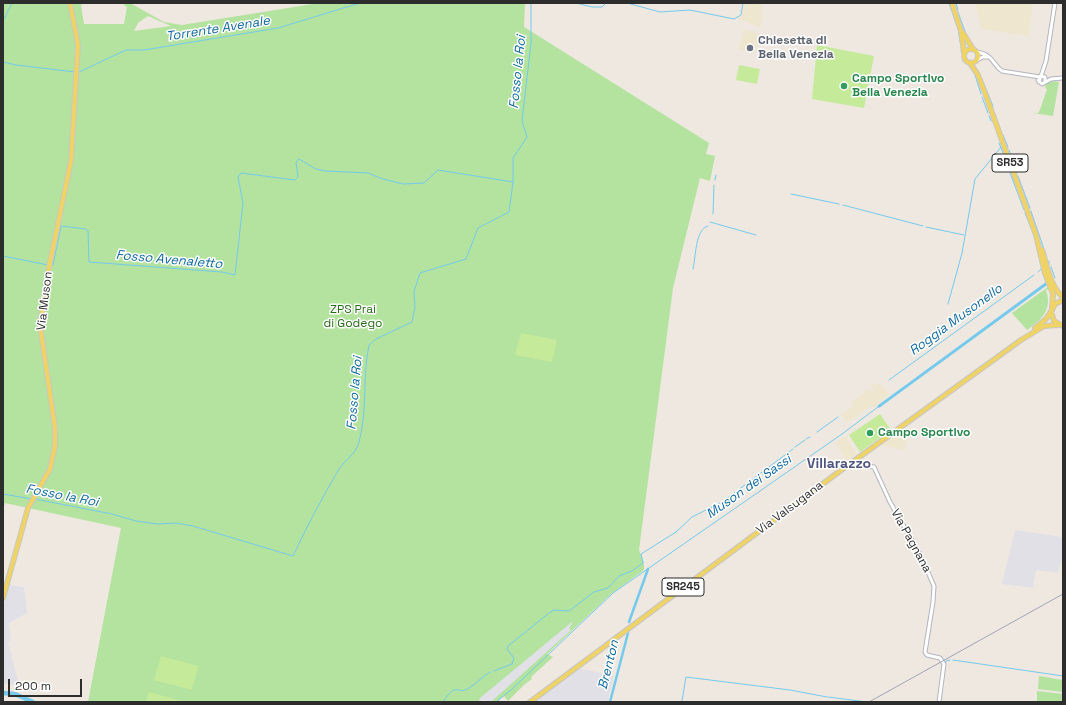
<!DOCTYPE html>
<html>
<head>
<meta charset="utf-8">
<style>
  body { margin:0 }
  #map { position:relative; width:1066px; height:705px; overflow:hidden; background:#eee8e0; font-family:"Space Grotesk",sans-serif }
  canvas { display:block }
  .frame { position:absolute; inset:0; border:4px solid #2d2d2d; pointer-events:none }
  .scale { position:absolute; left:8px; top:679px; width:74px; height:18px; box-sizing:border-box; border:2px solid #2d2d2d; border-top:0; padding-left:5px; font-size:12px; line-height:14px; white-space:nowrap; color:#2d2d2d; -webkit-text-stroke:3px #fff; paint-order:stroke }
</style>
</head>
<body>
<div id="map">
<canvas width="1066" height="705"></canvas>
<div class="frame"></div>
<div class="scale">200 m</div>
</div>
<script>
const g = document.querySelector('canvas').getContext('2d');
g.lineJoin = 'round';
function paint(path, color) {
  g.fillStyle = color;
  g.fill(path, 'evenodd');
}
function trace(path, color, width, dash) {
  g.strokeStyle = color;
  g.lineWidth = width;
  g.lineCap = dash ? 'butt' : 'round';
  g.setLineDash(dash || []);
  g.stroke(path);
}
function write(font, color, halo, rows, align = 'center') {
  g.font = font + ' "Space Grotesk",sans-serif';
  g.lineWidth = 3;
  g.setLineDash([]);
  g.textBaseline = 'middle';
  g.strokeStyle = halo;
  g.fillStyle = color;
  for (const [text, x, y, turn = 0] of rows) {
    g.save();
    g.translate(x, y);
    g.rotate((+turn || 0) * Math.PI / 180);
    g.textAlign = isNaN(turn) ? turn : align;
    if (halo) g.strokeText(text, 0, 0);
    g.fillText(text, 0, 0);
    g.restore();
  }
}
const industrial = new Path2D(`
  M 1015,530 L 1063,537 L 1063,554 L 1058,573 L 1036,570 L 1033,588 L 1002,584 Z
  M 9,585 L 24,587 L 27,613 L 9,623 L 11,640 L 8,642 L 18,681 L 15,685 L 3,683 L 3,608 Z
  M 568,618 L 573,621 L 569,629 L 571,630 L 512,685 L 491,702 L 479,700 L 483,692 Z
  M 579,668 L 614,676 L 608,702 L 534,702 Z`);
const education = new Path2D(`
  M 745,3 L 762,3 L 761,9 L 763,10 L 761,16 L 763,17 L 760,27 L 738,19 L 742,15 Z
  M 975,3 L 1033,3 L 1029,36 L 981,29 Z
  M 744,30 L 760,34 L 756,53 L 738,49 Z
  M 874,383 L 876,385 L 880,383 L 889,394 L 875,407 L 869,407 L 847,423 L 841,414 L 853,406 L 851,402 L 869,389 L 872,392 L 874,391 L 871,385 Z
  M 895,434 L 908,438 L 905,450 L 880,445 Z
  M 846,436 L 857,454 L 847,461 L 835,443 Z`);
const green = new Path2D(`
  M 3,3 L 84,3 L 81,5 L 84,24 L 124,24 L 127,7 L 122,3 L 130,3 L 164,22 L 182,25 L 319,3 L 525,3 L 524,27 L 709,143 L 706,154 L 715,156 L 710,181 L 700,178 L 673,288 L 639,550 L 644,563 L 644,570 L 611,594 L 547,654 L 553,657 L 531,677 L 532,679 L 525,684 L 508,701 L 504,696 L 497,702 L 491,702 L 571,630 L 569,629 L 573,621 L 480,698 L 479,700 L 482,702 L 88,702 L 121,528 L 5,503 L 3,510 ZM 148,16 L 171,26 L 134,31 L 138,23 Z
  M 1053,81 L 1059,82 L 1053,116 L 1033,113 L 1038,113 L 1040,110 L 1047,89 L 1045,88 L 1046,84 Z
  M 1048,287 L 1049,289 L 1046,290 C 1053,310 1041,320 1027,330 L 1012,313 Z
  M 1039,676 L 1063,680 L 1063,692 L 1038,689 Z
  M 1037,691 L 1063,694 L 1063,702 L 1037,702 Z`);
const pitch = new Path2D(`
  M 817,45 L 874,56 L 864,108 L 812,99 Z
  M 739,65 L 760,69 L 757,84 L 736,80 Z
  M 521,333 L 557,340 L 552,362 L 515,355 Z
  M 880,414 L 891,430 L 860,452 L 849,435 Z
  M 161,656 L 198,666 L 192,690 L 154,680 Z
  M 149,692 L 185,702 L 146,702 Z`);
const water = new Path2D(`
  M 1046,282 L 1047,285 L 879,408 L 877,406 Z`);
const stream = new Path2D(`
  M 576,3 L 592,7 L 602,7 L 606,3
  M 627,3 L 660,12 L 690,10 L 734,19 L 741,15 L 743,3
  M 949,3 L 957,26
  M 956,3 L 958,10
  M 958,12 L 966,34
  M 3,21 L 12,3
  M 958,28 L 960,41
  M 3,62 L 16,65 L 75,72
  M 79,72 L 126,50 L 144,50 L 278,28 L 360,3
  M 975,75 L 981,94
  M 984,84 L 993,106
  M 982,97 L 988,113
  M 989,116 L 991,121
  M 1003,135 L 1008,147
  M 999,143 L 1003,153
  M 1009,150 L 1017,172
  M 1004,157 L 1024,210
  M 1018,176 L 1030,208
  M 715,180 L 716,175
  M 791,194 L 839,204
  M 843,205 L 923,226
  M 1031,211 L 1047,258
  M 1025,213 L 1031,228
  M 713,214 L 714,185
  M 710,222 L 756,235
  M 926,227 L 964,235
  M 3,256 L 48,265
  M 1049,261 L 1049,264
  M 51,265 L 53,265 L 61,226 L 86,229 L 88,231 L 89,262 L 222,272 L 235,275 L 243,203 L 238,177 L 241,173 L 295,180 L 298,177 L 296,162 L 299,159 L 316,169 L 325,171 L 368,173 L 383,179 L 403,184 L 424,183 L 438,170 L 513,182
  M 1051,267 L 1055,278
  M 693,269 C 696,257 695,229 708,226
  M 1038,272 L 1041,269
  M 948,304 L 962,253 L 975,179 L 1001,147
  M 889,380 L 1034,275
  M 817,432 L 838,417
  M 806,439 L 810,437
  M 795,447 L 805,440
  M 3,494 L 32,499
  M 35,499 L 112,514 L 136,521 L 157,524 L 176,523 L 193,526 L 293,556 C 307,526 322,498 339,469 C 345,460 356,454 359,442 C 368,408 362,379 369,345 L 376,339 L 412,322 L 415,307 L 414,291 L 420,273 L 466,259 L 478,228 L 509,212 L 513,182 L 513,158 L 527,137 L 522,121 L 531,43 L 531,3
  M 953,660 L 1063,676
  M 945,665 L 946,661 L 950,660
  M 494,671 L 512,664 L 514,658 L 507,649 L 508,646 L 549,613 L 554,610 L 569,611 L 594,592 L 608,588 L 619,576 L 632,571 L 643,563 L 641,554 L 676,532 L 692,517 L 722,502 L 793,449
  M 828,697 L 867,702
  M 682,701 L 686,677 L 790,690 L 827,697
  M 443,702 C 457,680 457,696 469,688 C 477,683 483,676 490,672
  M 496,702 L 511,690 L 613,593 L 842,434 L 878,407`);
const canal = new Path2D(`
  M 629,622 L 648,569
  M 610,702 L 628,633`);
const river = new Path2D(`
  M 3,693 L 15,694 L 33,702`);
const minor = new Path2D(`
  M 977,52 C 994,55 992,64 1002,71 L 1040,77
  M 977,60 L 983,57 L 989,57
  M 1040,76 L 1045,77 L 1045,82
  M 1038,80 L 1042,84 L 1051,79 L 1063,78
  M 1039,82 L 1046,61 L 1055,3
  M 852,462 L 856,464 L 874,467 L 890,502 L 920,554 L 934,586 L 933,602 L 925,652 L 927,655 L 940,658 L 944,664 L 939,702`);
const major = new Path2D(`
  M 952,3 L 961,31 L 964,53
  M 963,33 L 973,49
  M964 56a7 7 0 1 1 14 0a7 7 0 1 1-14 0Z
  M 970,63 L 978,75 L 985,93 L 1036,235 L 1045,273 L 1053,294 L 1052,309
  M 1042,250 C 1047,265 1050,287 1063,297
  M 1063,300 L 1055,304 L 1051,312 L 1054,321 L 1063,326
  M 1035,328 L 1046,319 L 1052,310
  M 3,598 L 28,508 L 50,469 L 55,446 L 55,428 L 40,325 L 49,267 L 71,161 L 78,45 L 70,3
  M 530,702 L 840,471 L 1021,340 L 1044,326 L 1059,325`);
const rail = new Path2D(`
  M 869,702 L 1063,594`);
const markers = [
  [750,48,4,"#6b7280"],
  [844,86,4,"#2e9e5b"],
  [870,433,4,"#2e9e5b"]
];
const shields = [
  [1010,163,36],
  [683,587,42]
];
const shieldNames = [
  ["SR53",1010,163],
  ["SR245",683,587]
];
const worshipNames = [
  ["Chiesetta di",758,41],
  ["Bella Venezia",758,55]
];
const leisureNames = [
  ["Campo Sportivo",852,79],
  ["Bella Venezia",852,93],
  ["Campo Sportivo",878,433]
];
const streetNames = [
  ["Via Muson",45,301,-83],
  ["Via Valsugana",790,508,-37],
  ["Via Pagnana",911,541,61]
];
const parkNames = [
  ["ZPS Prai",353,310],
  ["di Godego",353,324]
];
const waterNames = [
  ["Torrente Avenale",218,29,-9],
  ["Fosso la Roi",518,72,-84],
  ["Fosso Avenaletto",169,260,5],
  ["Roggia Musonello",956,320,-36],
  ["Fosso la Roi",355,393,-85],
  ["Muson dei Sassi",749,487,-35],
  ["Fosso la Roi",62,496,11],
  ["Brenton",609,665,-76]
];
const quarterNames = [
  ["Villarazzo",839,464]
];
paint(industrial, '#e2e0e7');
paint(education, '#efe6d0');
paint(green, '#b3e39e');
paint(pitch, '#c5ea9a');
paint(water, '#75c9ed');
trace(stream, '#75c9ed', 1);
trace(canal, '#75c9ed', 2.5);
trace(river, '#75c9ed', 4.5);
trace(minor, '#b3b5c0', 5);
trace(major, '#c8c8c8', 6);
trace(minor, '#fff', 3);
trace(major, '#efd364', 4);
trace(rail, '#a2a4b6', 1);
for (const [x, y, r, color] of markers) {
  const dot = new Path2D();
  dot.arc(x, y, r, 0, 2 * Math.PI);
  g.fillStyle = color;
  g.fill(dot);
  trace(dot, '#fff', 1.5);
}
for (const [x, y, w] of shields) {
  const box = new Path2D();
  box.roundRect(x - w / 2, y - 9, w, 18, 3);
  g.fillStyle = '#fff';
  g.fill(box);
  trace(box, '#2d2d2d', 1);
}
write('bold 11px', '#2d2d2d', null, shieldNames);
write('bold 12px', '#5b616d', '#fff', worshipNames, 'left');
write('bold 12px', '#27864d', '#fff', leisureNames, 'left');
write('12px', '#2d2d2d', '#fff', streetNames);
write('12px', '#2a6a1c', '#fff', parkNames);
write('italic 13px', '#10689d', '#fff', waterNames);
write('bold 14px', '#4d547d', '#fff', quarterNames);
</script>
</body>
</html>
